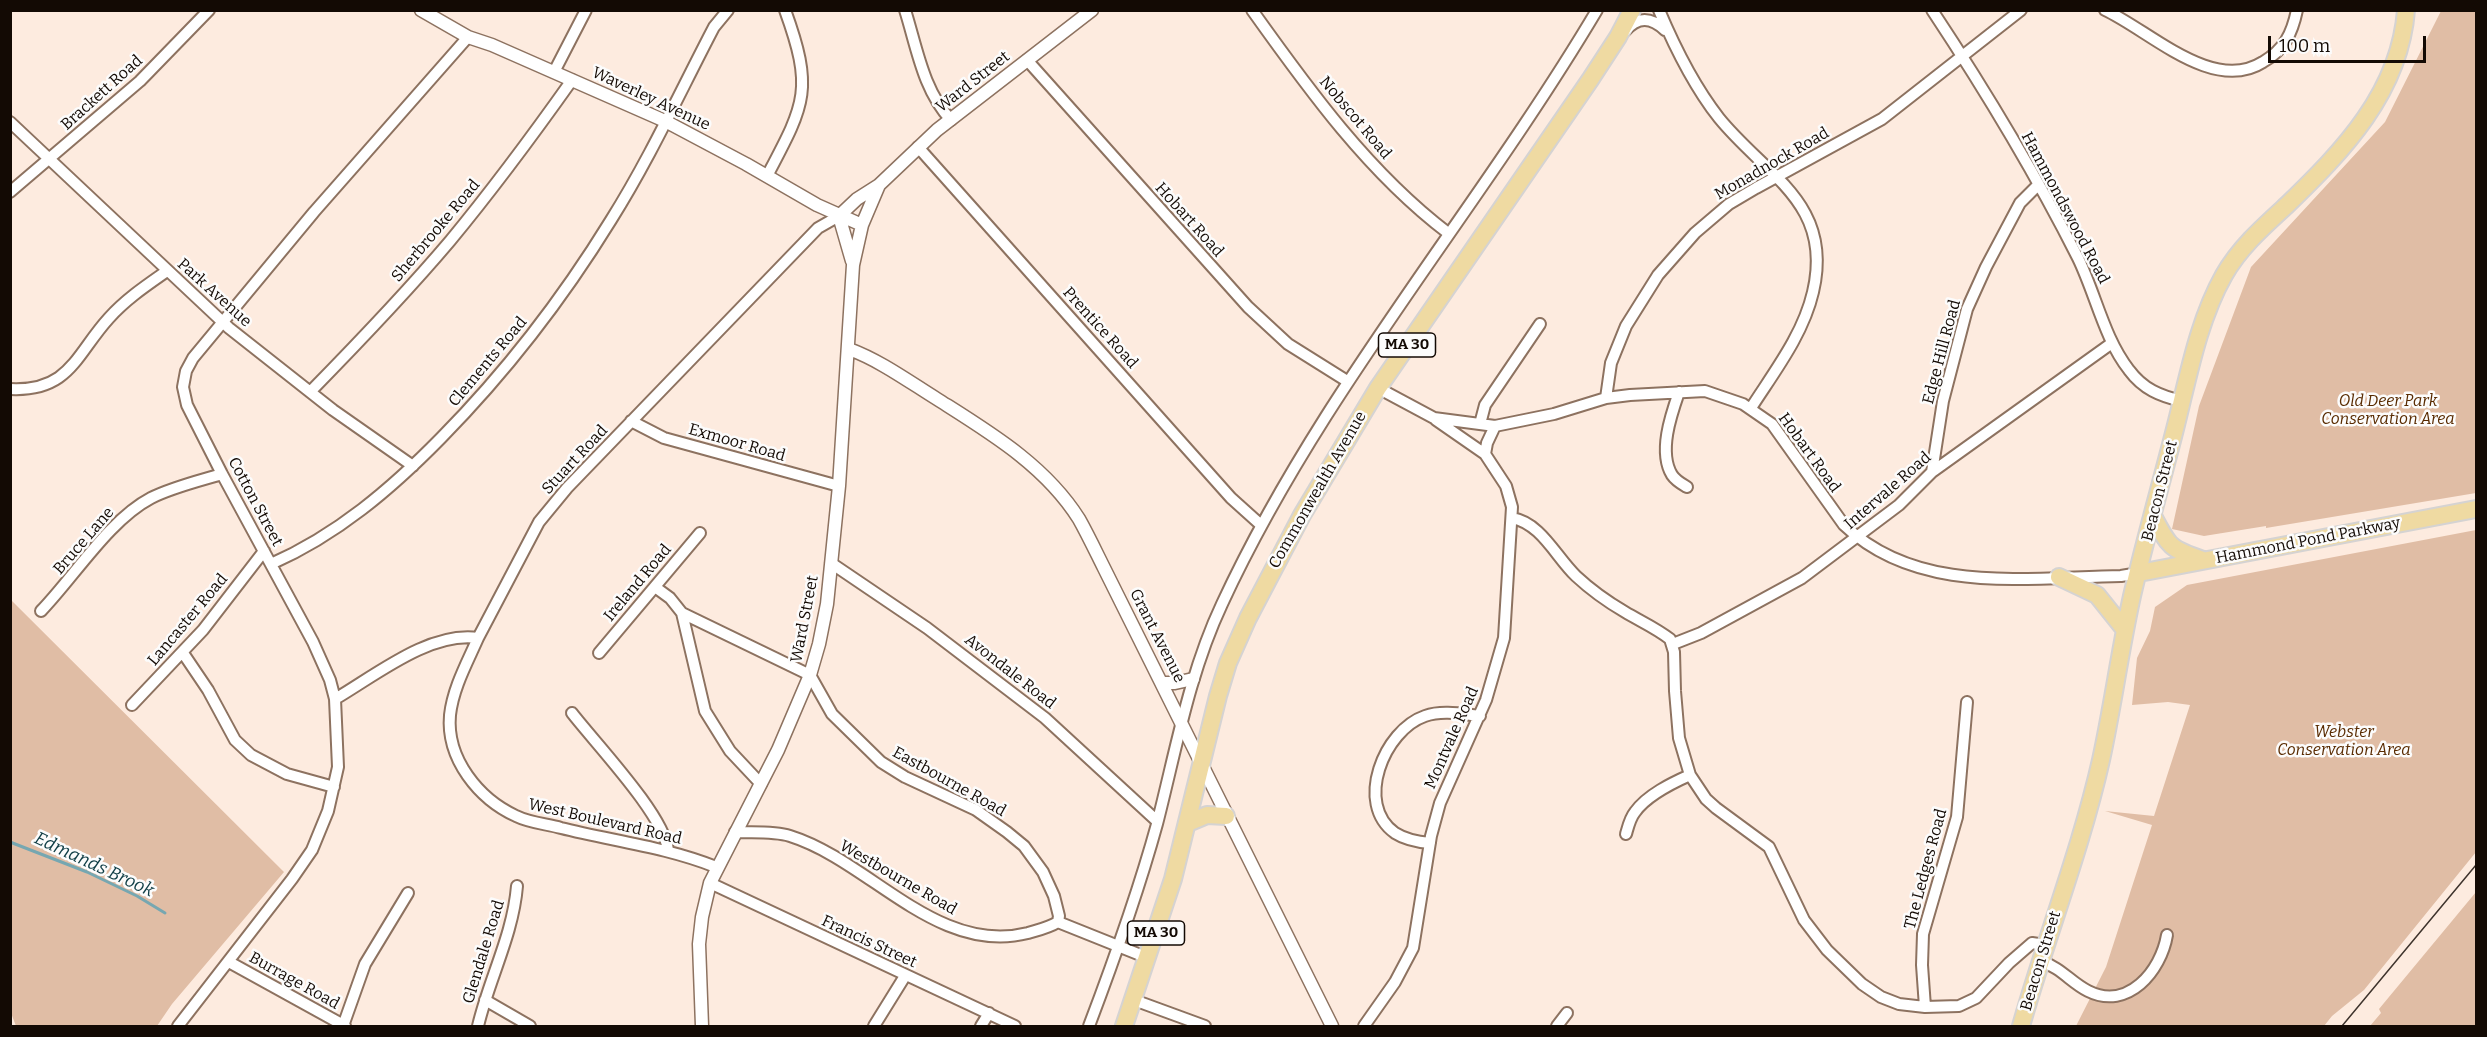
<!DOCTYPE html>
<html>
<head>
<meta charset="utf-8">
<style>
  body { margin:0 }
  #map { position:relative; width:2487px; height:1037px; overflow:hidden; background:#fdebdf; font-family:Bitter,serif }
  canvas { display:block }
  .frame { position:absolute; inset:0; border:12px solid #130a04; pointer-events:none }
  .scale { position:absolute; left:2268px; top:36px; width:158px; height:27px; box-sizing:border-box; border:3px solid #130a04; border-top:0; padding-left:8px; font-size:18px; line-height:21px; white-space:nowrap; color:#130a04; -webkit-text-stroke:4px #fcfcfc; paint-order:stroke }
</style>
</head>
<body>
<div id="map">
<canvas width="2487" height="1037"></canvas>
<div class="frame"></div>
<div class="scale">100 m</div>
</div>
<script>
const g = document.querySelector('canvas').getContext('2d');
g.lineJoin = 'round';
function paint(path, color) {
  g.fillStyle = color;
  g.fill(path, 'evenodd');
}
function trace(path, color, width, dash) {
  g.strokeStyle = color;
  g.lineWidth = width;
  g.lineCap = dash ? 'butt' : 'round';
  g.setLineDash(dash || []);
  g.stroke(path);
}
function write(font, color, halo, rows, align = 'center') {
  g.font = font + ' Bitter,serif';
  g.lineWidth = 5;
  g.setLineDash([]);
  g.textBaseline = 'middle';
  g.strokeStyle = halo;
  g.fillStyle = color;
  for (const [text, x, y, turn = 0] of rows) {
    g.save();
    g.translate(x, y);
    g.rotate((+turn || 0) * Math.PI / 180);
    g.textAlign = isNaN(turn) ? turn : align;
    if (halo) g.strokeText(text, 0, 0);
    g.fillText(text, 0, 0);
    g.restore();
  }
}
const green = new Path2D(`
  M 2441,11 L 2476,11 L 2476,493 L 2266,528 L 2266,526 L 2204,536 L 2172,529 L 2199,406 L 2251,267 L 2385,122 Z
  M 2476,530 L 2476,852 L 2364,990 L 2332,1016 L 2324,1026 L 2076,1026 L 2106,967 L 2152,825 L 2105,811 L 2154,816 L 2190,705 L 2168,702 L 2132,705 L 2137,658 L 2150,631 L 2155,607 L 2187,585 Z
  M 11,600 L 284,872 L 172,1004 L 157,1026 L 16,1026 L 11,1013 Z
  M 2476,892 L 2476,1026 L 2370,1026 L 2381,1013 L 2379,1009 Z`);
const stream = new Path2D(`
  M 10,842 L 87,872 L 137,896 L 165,913`);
const minor = new Path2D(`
  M 905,10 C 917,48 923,90 951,120
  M 1252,10 C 1309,90 1369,173 1448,233
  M 1659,10 C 1675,48 1693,85 1719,118 C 1766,176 1834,203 1813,292 C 1803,335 1774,372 1751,408
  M 1932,10 C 1985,90 2035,173 2078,258 C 2096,295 2104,338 2129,370 C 2143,389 2160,396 2182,401
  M 2105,10 C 2150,31 2213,94 2263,62 C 2284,50 2292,34 2297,10
  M 1625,31 C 1638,16 1651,17 1665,30
  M 1027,60 L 1248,307 L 1288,344 L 1347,381
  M 554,72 L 586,10
  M 10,122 L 229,328 L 333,410 L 413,466
  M 918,147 L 1231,498 L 1261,525
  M 767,176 C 805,104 814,90 785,10
  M 10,192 L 140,81 L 209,10
  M 1378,388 L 1434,418 L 1495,426 L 1554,414 L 1606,398 L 1630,395 L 1705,391 L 1743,404 L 1772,424 L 1844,525 C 1918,596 2029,577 2121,576 L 2139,573
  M 10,389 C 70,392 76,354 109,318 C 126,299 147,285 167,271
  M 310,392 C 358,343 406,293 450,241 C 493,189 533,135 572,80
  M 1679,392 C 1671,415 1658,452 1672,475 C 1676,481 1682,484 1687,487
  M 1606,398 L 1611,363 L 1626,326 L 1658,275 L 1695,233 L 1729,204 L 1756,188 L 1882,119 L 2021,10
  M 1436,420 L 1485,454
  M 631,421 L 664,438 L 839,486
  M 1480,424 L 1485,405 L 1540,324
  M 1932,472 L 1943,401 L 1967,309 L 1986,267 L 2020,203 L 2038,185
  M 1512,518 C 1541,523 1556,557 1576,576 C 1591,590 1608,602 1625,612 C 1640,621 1656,628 1670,639 L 1674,652 L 1675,691 L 1679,738 L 1690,775 L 1706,799 L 1716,808 L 1769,847 L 1804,920 L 1827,950 L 1862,984 L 1881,997 L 1899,1004 L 1925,1007 L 1959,1006 L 1976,998 L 2009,963 L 2032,943 L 2045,945
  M 831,563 L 927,628 L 1045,718 L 1157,821
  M 271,564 C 337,535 391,489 441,438 C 506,372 563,298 611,220 C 650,158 680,92 714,27 L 728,10
  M 655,587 L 670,598 L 682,613 L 810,675 L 832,714 L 881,762 L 905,777 L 976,810 L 1007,832 L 1024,846 L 1043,872 L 1054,896 L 1059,916 L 1058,922
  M 41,611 C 74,577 109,520 151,498 C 173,487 199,481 222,474
  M 682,613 L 705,711 L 730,751 L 761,784
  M 478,638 C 467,663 453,688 450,715 C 446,759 479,799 516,816 C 530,823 547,824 561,828 C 613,841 666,847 716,867
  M 1673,644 L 1701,633 L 1802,578 L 1899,505 L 1932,472 L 2112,343
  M 183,653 L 208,690 L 235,740 L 251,755 L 287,774 L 334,787
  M 599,653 L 700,533
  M 335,699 C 376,675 430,631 478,638 L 539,522 L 567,488 L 818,228 L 839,216
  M 132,705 L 203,630 L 264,551
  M 572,713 C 596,744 664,815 668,850
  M 735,832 C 753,833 773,831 790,836 C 870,861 937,956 1028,933 C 1038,930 1048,928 1058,922 L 1148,958
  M 1626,834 C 1628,827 1630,818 1635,812 C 1647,795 1672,783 1690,775
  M 1430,843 C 1418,842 1406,840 1395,833 C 1354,804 1384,730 1425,716 C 1442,710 1462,714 1480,716
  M 710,883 L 1015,1026
  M 2040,961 C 2062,968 2070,982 2088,991 C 2128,1011 2161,971 2167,935
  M 229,962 L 345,1026
  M 485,1000 L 530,1026
  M 1134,1000 L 1205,1026
  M 1925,1007 L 1922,965 L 1923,934 L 1957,817 L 1967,702
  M 178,1026 L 292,879 L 312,850 L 328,811 L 338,767 L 335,699 L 330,680 L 313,642 L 222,474 L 187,405 L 183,387 L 186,371 L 193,358 L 314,212 L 468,37
  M 343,1026 L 365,964 L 408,893
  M 478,1026 C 489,979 513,935 517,886
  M 874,1026 L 905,976
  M 981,1026 L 989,1013
  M 1089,1026 C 1114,960 1138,893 1157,824 C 1176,750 1189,674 1222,604 C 1321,390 1477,212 1597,10
  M 1364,1026 L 1395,982 L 1413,948 L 1431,836 L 1440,803 L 1486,700 L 1504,638 L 1512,507 L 1506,486 L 1485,454 L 1487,443 L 1495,426
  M 1557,1026 L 1567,1013`);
const tertiary = new Path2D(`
  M 421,10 L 468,37 L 492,45 L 665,121 L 746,164 L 817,205 L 862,225
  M 852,261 L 839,216 L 857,199 L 879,185 L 937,130 L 1092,10
  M 849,349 C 881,361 908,381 937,399 C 989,432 1045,465 1079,519 C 1088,535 1096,552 1104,568 L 1332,1026
  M 1162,683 L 1175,683 L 1193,679
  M 702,1026 L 699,944 L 702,917 L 710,883 L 778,750 L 810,675 L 819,644 L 827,604 L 839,486 L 853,265 L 862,225 L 879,185`);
const primary = new Path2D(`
  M 2153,516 C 2169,547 2170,549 2203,560
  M 2139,573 L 2476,509
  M 2059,577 L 2097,595 L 2125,630
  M 1188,823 L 1207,815 L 1226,816
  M 1124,1026 L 1173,879 L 1218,696 L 1228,663 L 1248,618 L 1302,515 L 1378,388 L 1590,80 L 1618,37 L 1632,10
  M 2021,1026 C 2046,938 2081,849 2101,760 C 2113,705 2120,650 2132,596 C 2145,540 2161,484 2175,429 C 2188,378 2198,321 2224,275 C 2240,247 2264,226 2287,205 C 2343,151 2400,92 2406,10`);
const tram = new Path2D(`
  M 2342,1026 L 2476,865`);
const shields = [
  [1407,345,57],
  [1156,933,57]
];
const shieldNames = [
  ["MA 30",1407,345],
  ["MA 30",1156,933]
];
const streetNames = [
  ["Ward Street",973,82,-38],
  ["Brackett Road",102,93,-42],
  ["Waverley Avenue",651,99,25],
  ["Nobscot Road",1355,118,50],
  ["Monadnock Road",1772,164,-30],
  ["Hammondswood Road",2065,208,62],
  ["Hobart Road",1189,220,48],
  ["Sherbrooke Road",436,231,-50],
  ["Park Avenue",214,293,42],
  ["Prentice Road",1100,328,48],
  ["Edge Hill Road",1942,352,-75],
  ["Clements Road",488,362,-50],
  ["Exmoor Road",737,443,16],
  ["Hobart Road",1809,453,54],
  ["Stuart Road",575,460,-47],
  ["Commonwealth Avenue",1318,490,-60],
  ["Intervale Road",1888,491,-41],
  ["Beacon Street",2160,491,-76],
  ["Cotton Street",255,502,62],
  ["Bruce Lane",84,541,-49],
  ["Hammond Pond Parkway",2308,541,-11],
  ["Ireland Road",638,583,-50],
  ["Ward Street",805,619,-79],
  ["Lancaster Road",188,620,-50],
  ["Grant Avenue",1157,636,63],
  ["Avondale Road",1010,672,38],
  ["Montvale Road",1452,738,-66],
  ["Eastbourne Road",949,782,29],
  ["West Boulevard Road",605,822,13],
  ["The Ledges Road",1926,869,-75],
  ["Westbourne Road",898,878,30],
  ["Francis Street",869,942,25],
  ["Glendale Road",484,952,-73],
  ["Beacon Street",2041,961,-73],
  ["Burrage Road",294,981,29]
];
const parkNames = [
  ["Old Deer Park",2388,402],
  ["Conservation Area",2388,420],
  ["Webster",2344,733],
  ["Conservation Area",2344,751]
];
const waterNames = [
  ["Edmands Brook",94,865,25]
];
paint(green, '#e0bda5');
trace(stream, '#76a7b1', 3);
trace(minor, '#8d7260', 14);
trace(tertiary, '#8d7260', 15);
trace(primary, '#d5d3d2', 20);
trace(minor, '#fff', 10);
trace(tertiary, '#fff', 12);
trace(primary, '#efdaa2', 16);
trace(tram, '#3e332c', 1.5);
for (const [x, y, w] of shields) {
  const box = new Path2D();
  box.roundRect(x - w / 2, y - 12, w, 24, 4.5);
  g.fillStyle = '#fcfcfc';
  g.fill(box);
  trace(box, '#130a04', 1.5);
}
write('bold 15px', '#130a04', null, shieldNames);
write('16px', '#130a04', '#fcfcfc', streetNames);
write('italic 16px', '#592b01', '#fcfcfc', parkNames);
write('italic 18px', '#0f3d45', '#fcfcfc', waterNames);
</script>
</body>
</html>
